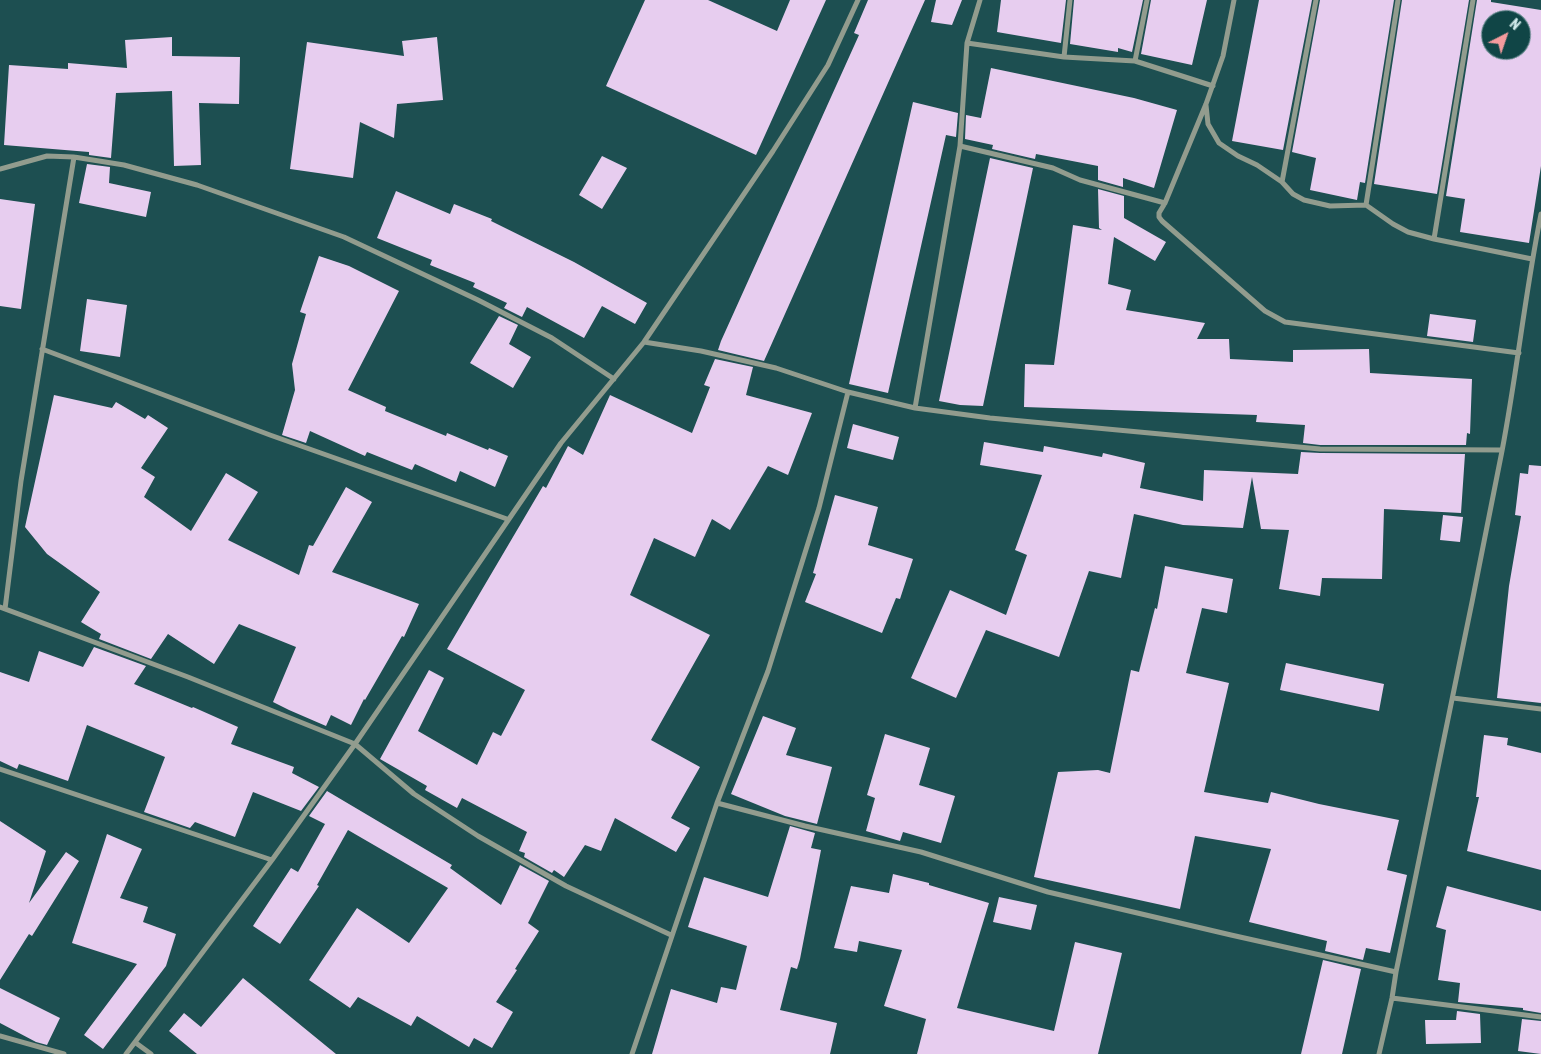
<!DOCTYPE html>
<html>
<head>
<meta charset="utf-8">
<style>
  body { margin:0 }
  #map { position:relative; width:1541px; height:1054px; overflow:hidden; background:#1d4f51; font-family:"Asap Condensed",sans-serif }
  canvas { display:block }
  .north { position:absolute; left:1481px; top:10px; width:50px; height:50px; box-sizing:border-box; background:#104546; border:1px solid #5e8788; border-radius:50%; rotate:41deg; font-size:14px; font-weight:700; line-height:20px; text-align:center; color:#d2ebec }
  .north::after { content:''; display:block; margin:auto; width:18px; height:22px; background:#f59b9d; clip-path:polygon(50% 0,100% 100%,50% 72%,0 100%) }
</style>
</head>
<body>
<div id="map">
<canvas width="1541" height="1054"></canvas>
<div class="north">N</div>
</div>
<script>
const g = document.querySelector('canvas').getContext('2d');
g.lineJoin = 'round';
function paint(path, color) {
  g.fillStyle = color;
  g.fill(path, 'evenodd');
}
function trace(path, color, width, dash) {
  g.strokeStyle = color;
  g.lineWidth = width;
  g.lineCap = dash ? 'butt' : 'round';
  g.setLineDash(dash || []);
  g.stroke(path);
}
const building = new Path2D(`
  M 645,0 L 708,0 L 777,31 L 790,0 L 826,0 L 756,155 L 606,86 Z
  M 868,0 L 925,0 L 764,361 L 718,350 L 721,341 L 859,35 L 854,33 Z
  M 936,0 L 962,0 L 952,25 L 931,22 Z
  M 1001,0 L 1066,0 L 1061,43 L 997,32 Z
  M 1074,0 L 1143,0 L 1132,52 L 1118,48 L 1118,52 L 1070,44 Z
  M 1151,0 L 1207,0 L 1192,65 L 1141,54 Z
  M 1259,0 L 1312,0 L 1283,150 L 1232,141 Z
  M 1320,0 L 1394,0 L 1365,183 L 1360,182 L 1357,200 L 1310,190 L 1316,158 L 1292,152 Z
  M 1402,0 L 1469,0 L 1437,194 L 1374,184 Z
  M 1477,0 L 1491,0 L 1491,2 L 1541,10 L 1541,166 L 1529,243 L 1460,232 L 1465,199 L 1446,196 ZM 1491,20 L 1521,20 L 1521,50 L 1491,50 Z
  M 172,37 L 172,56 L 240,57 L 239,104 L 199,103 L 201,165 L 174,166 L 172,91 L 116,93 L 111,158 L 89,155 L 89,152 L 4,145 L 9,65 L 68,69 L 68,63 L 127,68 L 125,40 Z
  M 437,37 L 443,100 L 397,104 L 394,138 L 360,122 L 353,178 L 290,169 L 307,42 L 404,56 L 402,41 Z
  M 991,68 L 1134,98 L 1177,110 L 1154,188 L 1123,178 L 1123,187 L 1098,180 L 1098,166 L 1036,154 L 1035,159 L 992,149 L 993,145 L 965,139 L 966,115 L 981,118 Z
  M 913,102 L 958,113 L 956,137 L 946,135 L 888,393 L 849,384 Z
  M 602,156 L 627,168 L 602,209 L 579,195 Z
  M 990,158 L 1033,168 L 983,406 L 960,405 L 939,401 Z
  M 87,164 L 110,167 L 109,183 L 151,192 L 146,217 L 79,203 Z
  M 1098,189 L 1124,196 L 1124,218 L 1166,242 L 1155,261 L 1114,237 L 1108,284 L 1131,290 L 1126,310 L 1205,323 L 1197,339 L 1229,339 L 1230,359 L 1293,362 L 1293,350 L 1369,349 L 1370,373 L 1472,379 L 1470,434 L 1467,433 L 1466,445 L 1320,445 L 1303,443 L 1305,425 L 1256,422 L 1257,415 L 1024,407 L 1025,364 L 1054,365 L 1073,225 L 1102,230 L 1099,228 Z
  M 396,191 L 450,214 L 454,204 L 492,219 L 491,221 L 574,262 L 647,303 L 635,324 L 602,306 L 584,338 L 527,307 L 522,317 L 504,308 L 507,303 L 473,287 L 475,283 L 430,265 L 432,260 L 377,238 Z
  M 0,199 L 35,204 L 21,309 L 0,306 Z
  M 319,256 L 349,266 L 399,291 L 348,390 L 386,407 L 385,411 L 446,436 L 447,433 L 488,450 L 489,448 L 508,456 L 495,487 L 460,471 L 456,482 L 415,464 L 412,470 L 367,452 L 365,456 L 310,431 L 306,443 L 282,435 L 295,390 L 292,364 L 306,314 L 300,312 Z
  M 87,299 L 127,305 L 120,357 L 80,351 Z
  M 1430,314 L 1476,320 L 1473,342 L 1427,336 Z
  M 499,316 L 518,325 L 509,344 L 531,357 L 513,388 L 470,363 Z
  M 715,359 L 753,367 L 746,395 L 812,413 L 788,475 L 768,466 L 730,530 L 712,519 L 695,557 L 654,538 L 630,595 L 710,635 L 651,740 L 700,767 L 671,818 L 690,828 L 676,852 L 615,818 L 601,851 L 585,845 L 564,877 L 554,870 L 552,873 L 524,857 L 525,853 L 519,851 L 527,832 L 462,798 L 457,808 L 425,790 L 427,786 L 380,759 L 429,670 L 444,678 L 418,731 L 477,765 L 493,732 L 501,736 L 525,690 L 447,649 L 543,486 L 546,488 L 568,446 L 583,455 L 610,395 L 692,433 L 710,387 L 704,385 Z
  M 54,395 L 112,408 L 116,402 L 145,419 L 148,415 L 168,428 L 141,468 L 155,477 L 144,497 L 191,531 L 226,473 L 258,492 L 228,540 L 299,575 L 309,545 L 313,546 L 346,487 L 372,502 L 332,572 L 419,604 L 404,637 L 402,636 L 365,700 L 364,699 L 351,725 L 331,715 L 326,726 L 289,710 L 273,702 L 296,647 L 239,624 L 214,664 L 168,634 L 151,659 L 99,639 L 101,634 L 81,622 L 100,592 L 47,554 L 25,527 Z
  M 853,424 L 899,437 L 893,460 L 847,448 Z
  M 984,442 L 1043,452 L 1044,446 L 1102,457 L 1103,453 L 1145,463 L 1140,488 L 1203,501 L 1204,470 L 1298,474 L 1301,452 L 1320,453 L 1465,454 L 1461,513 L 1384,509 L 1382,579 L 1322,578 L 1320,596 L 1279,589 L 1289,530 L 1261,529 L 1252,477 L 1243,528 L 1183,525 L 1134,514 L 1121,578 L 1089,571 L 1059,657 L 986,630 L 956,698 L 911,678 L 950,590 L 1006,615 L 1027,555 L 1015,550 L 1042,475 L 980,465 Z
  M 1529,465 L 1541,466 L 1541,703 L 1497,698 L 1509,586 L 1521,516 L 1515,515 L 1520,473 L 1528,474 Z
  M 835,495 L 878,507 L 868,545 L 913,559 L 900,599 L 896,598 L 882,633 L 805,602 L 816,574 L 813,573 Z
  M 1443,515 L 1463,517 L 1460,542 L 1440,540 Z
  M 1165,566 L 1233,579 L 1227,613 L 1202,608 L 1186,673 L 1229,683 L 1204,792 L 1268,803 L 1271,792 L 1319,804 L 1399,820 L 1387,870 L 1407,875 L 1390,953 L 1366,948 L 1363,960 L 1325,951 L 1327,941 L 1249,922 L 1271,849 L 1195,836 L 1180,909 L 1034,877 L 1058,772 L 1098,770 L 1110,773 L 1131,670 L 1139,672 L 1155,608 L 1157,609 Z
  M 94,647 L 146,666 L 134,684 L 192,708 L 193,707 L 238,727 L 231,744 L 294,767 L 292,773 L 319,787 L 301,811 L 253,792 L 235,837 L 195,822 L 190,828 L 144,812 L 165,757 L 87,725 L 68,781 L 19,764 L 17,769 L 0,761 L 0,672 L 29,682 L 39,651 L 83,667 Z
  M 1286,663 L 1384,684 L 1379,711 L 1280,690 Z
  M 763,716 L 796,728 L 786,755 L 832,767 L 817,824 L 785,816 L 731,794 Z
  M 885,734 L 930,748 L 919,785 L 955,796 L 941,843 L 903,832 L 900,841 L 866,831 L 875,798 L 867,795 Z
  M 1484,735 L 1508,738 L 1507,745 L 1541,753 L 1541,870 L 1467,851 L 1479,797 L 1476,797 Z
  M 327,791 L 452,865 L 450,868 L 501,905 L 520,865 L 549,881 L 528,923 L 539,931 L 515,969 L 517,970 L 496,1002 L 513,1012 L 492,1048 L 474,1038 L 469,1047 L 417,1016 L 411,1026 L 358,997 L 350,1008 L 309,980 L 357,908 L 409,943 L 448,888 L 348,830 L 317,885 L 319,886 L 280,944 L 253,926 L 291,868 L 298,872 L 325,824 L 309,816 Z
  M 0,821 L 46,851 L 29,903 L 66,852 L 79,861 L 32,936 L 29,934 L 0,980 Z
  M 790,826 L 815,833 L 811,848 L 821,850 L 800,959 L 797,969 L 791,967 L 780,1010 L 837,1023 L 830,1054 L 652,1054 L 671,989 L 717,1003 L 721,987 L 736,990 L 747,946 L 688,927 L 704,877 L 768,897 Z
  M 107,834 L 142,849 L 120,898 L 148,907 L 143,922 L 176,934 L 166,966 L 103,1049 L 84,1035 L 137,964 L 72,943 Z
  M 893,874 L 929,883 L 929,885 L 989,903 L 957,1008 L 1054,1031 L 1075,942 L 1122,953 L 1098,1054 L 917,1054 L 926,1019 L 884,1006 L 902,950 L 859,941 L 857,952 L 834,948 L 851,886 L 889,893 Z
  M 1447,886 L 1541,911 L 1541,1013 L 1523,1010 L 1523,1008 L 1458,1002 L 1460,983 L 1438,980 L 1446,930 L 1436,927 Z
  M 999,897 L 1037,905 L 1031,930 L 993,922 Z
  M 1323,960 L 1361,969 L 1342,1054 L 1301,1054 Z
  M 243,978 L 336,1054 L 197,1054 L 169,1031 L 184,1013 L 201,1027 Z
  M 0,988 L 60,1018 L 47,1045 L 36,1042 L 0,1023 Z
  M 1457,1011 L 1480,1014 L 1481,1043 L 1426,1044 L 1425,1020 L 1456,1020 Z
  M 1522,1019 L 1541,1021 L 1541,1054 L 1518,1051 Z`);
const minor = new Path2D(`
  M 1234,0 L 1223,56 L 1206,104 L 1165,203 L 1159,213 L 1159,217 L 1162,221 L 1265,311 L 1285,322 L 1519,353
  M 1473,0 L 1434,239 L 1532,259
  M 967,43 L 1064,57 L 1135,61 L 1213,86
  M 1064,57 L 1070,0
  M 1135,61 L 1147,0
  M 1206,105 L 1208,124 L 1219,143 L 1238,156 L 1257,165 L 1282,182 L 1293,194 L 1304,200 L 1330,206 L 1366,205 L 1393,224 L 1408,232 L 1434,239
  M 960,146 L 1053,168 L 1080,180 L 1165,203
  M 0,169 L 47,156 L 74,157 L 124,165 L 197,185 L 344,237 L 478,300 L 552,338 L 614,379
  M 1282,182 L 1316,0
  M 1366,205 L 1398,0
  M 644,342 L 701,351 L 776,368 L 848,392 L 915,408 L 990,418 L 1320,449 L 1502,450
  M 42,349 L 270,435 L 507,519
  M 915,408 L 960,146 L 967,43 L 980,0
  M 0,607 L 188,677 L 355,744 L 414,794 L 478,836 L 566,886 L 671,935
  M 5,609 L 21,481 L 74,157
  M 1453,698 L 1541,709
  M 0,769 L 272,860
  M 717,803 L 805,826 L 921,852 L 1048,892 L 1231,935 L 1396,972
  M 1392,998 L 1541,1017
  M 0,1036 L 64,1054
  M 136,1043 L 151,1054
  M 126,1054 L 272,860 L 355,744 L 561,443 L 644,342 L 773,151 L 828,65 L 858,0
  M 632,1054 L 717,803 L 768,671 L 819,508 L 848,392
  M 1379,1054 L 1392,998 L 1396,972 C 1432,799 1468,625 1502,451 C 1517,373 1525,293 1541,214`);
paint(building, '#e7cdef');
trace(minor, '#929c8e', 5);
</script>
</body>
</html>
